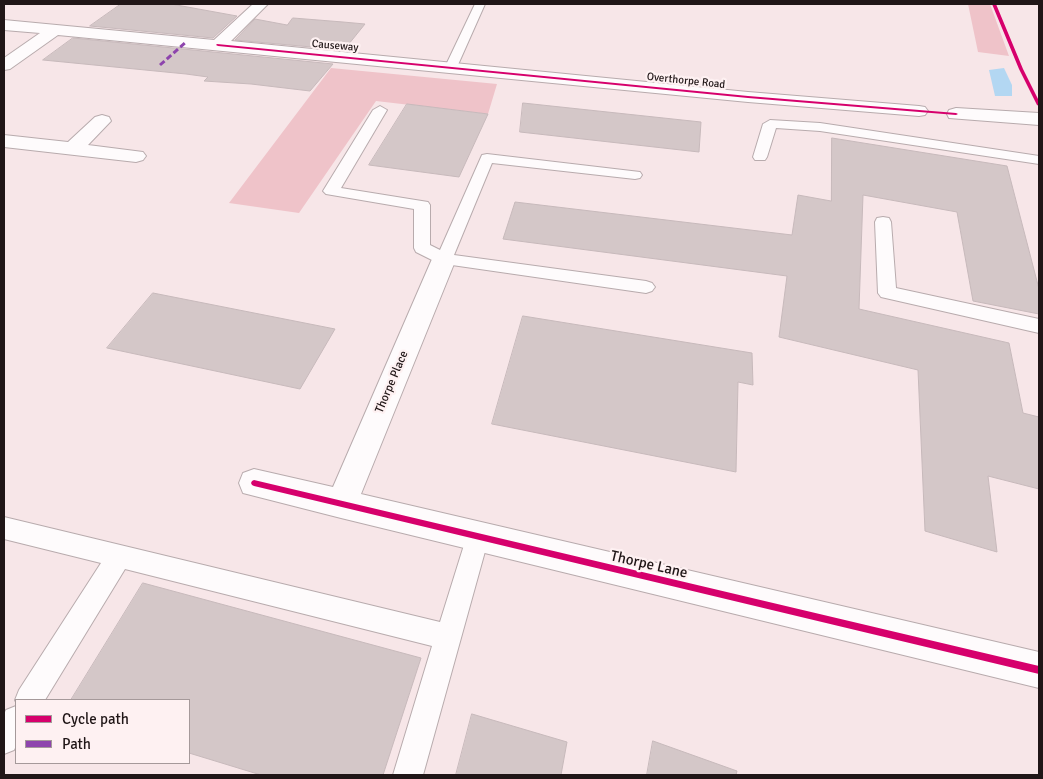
<!DOCTYPE html>
<html>
<head>
<meta charset="utf-8">
<style>
  body { margin:0 }
  #map { position:relative; width:1043px; height:779px; overflow:hidden; background:#f7e6e8; font-family:Signika,sans-serif }
  canvas { display:block }
  .frame { position:absolute; inset:0; border:5px solid #201617; pointer-events:none }
  .legend { position:absolute; left:15px; top:699px; width:175px; height:65px; box-sizing:border-box; background:#fef1f2; border:1px solid #a5999a; margin:0; padding:6px 9px; list-style:none; font-size:15px; color:#201617 }
  .legend li { display:flex; align-items:center; gap:10px; height:25px }
  .legend b { width:25px; border:1px solid #a5999a }
</style>
</head>
<body>
<div id="map">
<canvas width="1043" height="779"></canvas>
<div class="frame"></div>
<ul class="legend">
<li><b style="height:6px;background:#d6006c"></b>Cycle path</li>
<li><b style="height:6px;background:#8e44ad"></b>Path</li>
</ul>
</div>
<script>
const g = document.querySelector('canvas').getContext('2d');
g.lineJoin = 'round';
function paint(path, color) {
  g.fillStyle = color;
  g.fill(path, 'evenodd');
}
function trace(path, color, width, dash) {
  g.strokeStyle = color;
  g.lineWidth = width;
  g.lineCap = dash ? 'butt' : 'round';
  g.setLineDash(dash || []);
  g.stroke(path);
}
function write(font, color, halo, rows, align = 'center') {
  g.font = font + ' Signika,sans-serif';
  g.lineWidth = 4.5;
  g.setLineDash([]);
  g.textBaseline = 'middle';
  g.strokeStyle = halo;
  g.fillStyle = color;
  for (const [text, x, y, turn = 0] of rows) {
    g.save();
    g.translate(x, y);
    g.rotate((+turn || 0) * Math.PI / 180);
    g.textAlign = isNaN(turn) ? turn : align;
    if (halo) g.strokeText(text, 0, 0);
    g.fillText(text, 0, 0);
    g.restore();
  }
}
const green = new Path2D(`
  M 968,4 L 990,4 L 1009,56 L 978,52 Z
  M 331,68 L 497,84 L 488,114 L 376,101 L 299,213 L 229,203 Z`);
const water = new Path2D(`
  M 1004,68 L 1012,85 L 1012,96 L 995,96 L 989,70 Z`);
const building = new Path2D(`
  M 121,4 L 171,4 L 237,16 L 213,38 L 90,26 Z
  M 293,18 L 343,22 L 365,24 L 344,50 L 235,40 L 255,19 L 287,25 Z
  M 73,38 L 333,64 L 310,91 L 251,84 L 204,81 L 208,77 L 186,74 L 43,60 Z
  M 523,103 L 701,122 L 699,152 L 520,132 Z
  M 407,104 L 488,114 L 459,177 L 369,165 Z
  M 832,138 L 1007,166 L 1039,289 L 1039,314 L 973,301 L 957,212 L 863,195 L 859,309 L 1009,343 L 1023,413 L 1039,417 L 1039,489 L 988,476 L 997,552 L 925,531 L 918,370 L 779,337 L 787,276 L 503,239 L 515,202 L 792,235 L 798,195 L 831,201 Z
  M 153,293 L 335,329 L 300,389 L 107,348 Z
  M 523,316 L 752,353 L 753,385 L 738,382 L 736,472 L 492,424 Z
  M 143,583 L 421,658 L 383,775 L 261,775 L 189,753 L 189,700 L 71,700 Z
  M 472,714 L 567,742 L 561,775 L 456,775 Z
  M 653,741 L 737,771 L 736,775 L 647,775 Z`);
const lane = new Path2D(`
  M 475,4 L 485,4 L 457,67 L 451,71 L 447,70 L 445,67 Z
  M 380,106 L 387,110 L 341,188 L 428,202 L 430,205 L 430,245 L 440,250 L 482,155 L 487,154 L 640,172 L 642,175 L 640,178 L 635,179 L 492,163 L 454,255 L 646,281 L 652,283 L 655,287 L 652,291 L 646,293 L 438,263 L 416,252 L 414,248 L 414,209 L 326,194 L 323,191 L 373,110 Z
  M 770,120 L 820,123 L 1039,156 L 1039,164 L 820,131 L 776,128 L 767,157 L 765,160 L 755,160 L 753,157 L 763,124 Z
  M 883,217 L 889,218 L 891,222 L 896,288 L 1039,319 L 1039,333 L 881,297 L 878,293 L 875,222 L 877,218 Z
  M 4,517 L 440,622 L 469,529 L 477,526 L 485,529 L 489,537 L 423,775 L 393,775 L 432,646 L 125,569 L 45,700 L 16,700 L 16,702 L 15,700 L 19,690 L 101,563 L 4,539 Z
  M 16,706 L 16,746 L 14,750 L 4,754 L 4,714 L 6,710 Z`);
const street = new Path2D(`
  M 253,4 L 268,4 L 231,41 L 748,92 L 919,106 L 925,107 L 928,111 L 925,115 L 919,116 L 748,102 L 58,35 L 10,69 L 4,70 L 4,58 L 40,33 L 4,30 L 4,20 L 214,40 Z
  M 956,108 L 1039,113 L 1039,125 L 949,118 L 947,114 L 949,110 Z
  M 102,115 L 109,117 L 111,121 L 88,145 L 143,152 L 146,156 L 143,160 L 136,162 L 4,147 L 4,135 L 68,142 L 95,117 Z
  M 444,251 L 452,253 L 456,259 L 361,494 L 1039,652 L 1039,688 L 341,518 L 243,493 L 239,483 L 243,473 L 254,469 L 333,487 L 432,259 L 436,253 Z`);
const quiet = new Path2D(`
  M 160,65 L 186,42`);
const cycleway = new Path2D(`
  M 992,4 L 996,4 L 1023,69 L 1039,101 L 1039,106 L 1037,105 L 1019,69 Z
  M 217,44 L 748,96 L 956,113 L 958,114 L 956,115 L 748,98 L 218,46 L 216,45 Z
  M 254,480 L 1039,666 L 1039,674 L 254,486 L 252,485 L 251,483 L 252,481 Z`);
const farStreetnames = [
  ["Causeway",335,46,5],
  ["Overthorpe Road",686,81,6]
];
const streetNames = [
  ["Thorpe Place",392,382,-67]
];
const nearStreetnames = [
  ["Thorpe Lane",649,565,13]
];
paint(green, '#efc3c9');
paint(water, '#b3d7f2');
paint(building, '#d4c7c8');
trace(building, '#c7b9bb', 1);
trace(lane, '#b8abad', 2);
trace(street, '#b8abad', 2);
paint(lane, '#fefbfc');
paint(street, '#fefbfc');
trace(quiet, '#8e44ad', 3, [6, 3]);
paint(cycleway, '#d6006c');
write('11px', '#201617', '#fef1f2', farStreetnames);
write('12px', '#201617', '#fef1f2', streetNames);
write('15px', '#201617', '#fef1f2', nearStreetnames);
</script>
</body>
</html>
